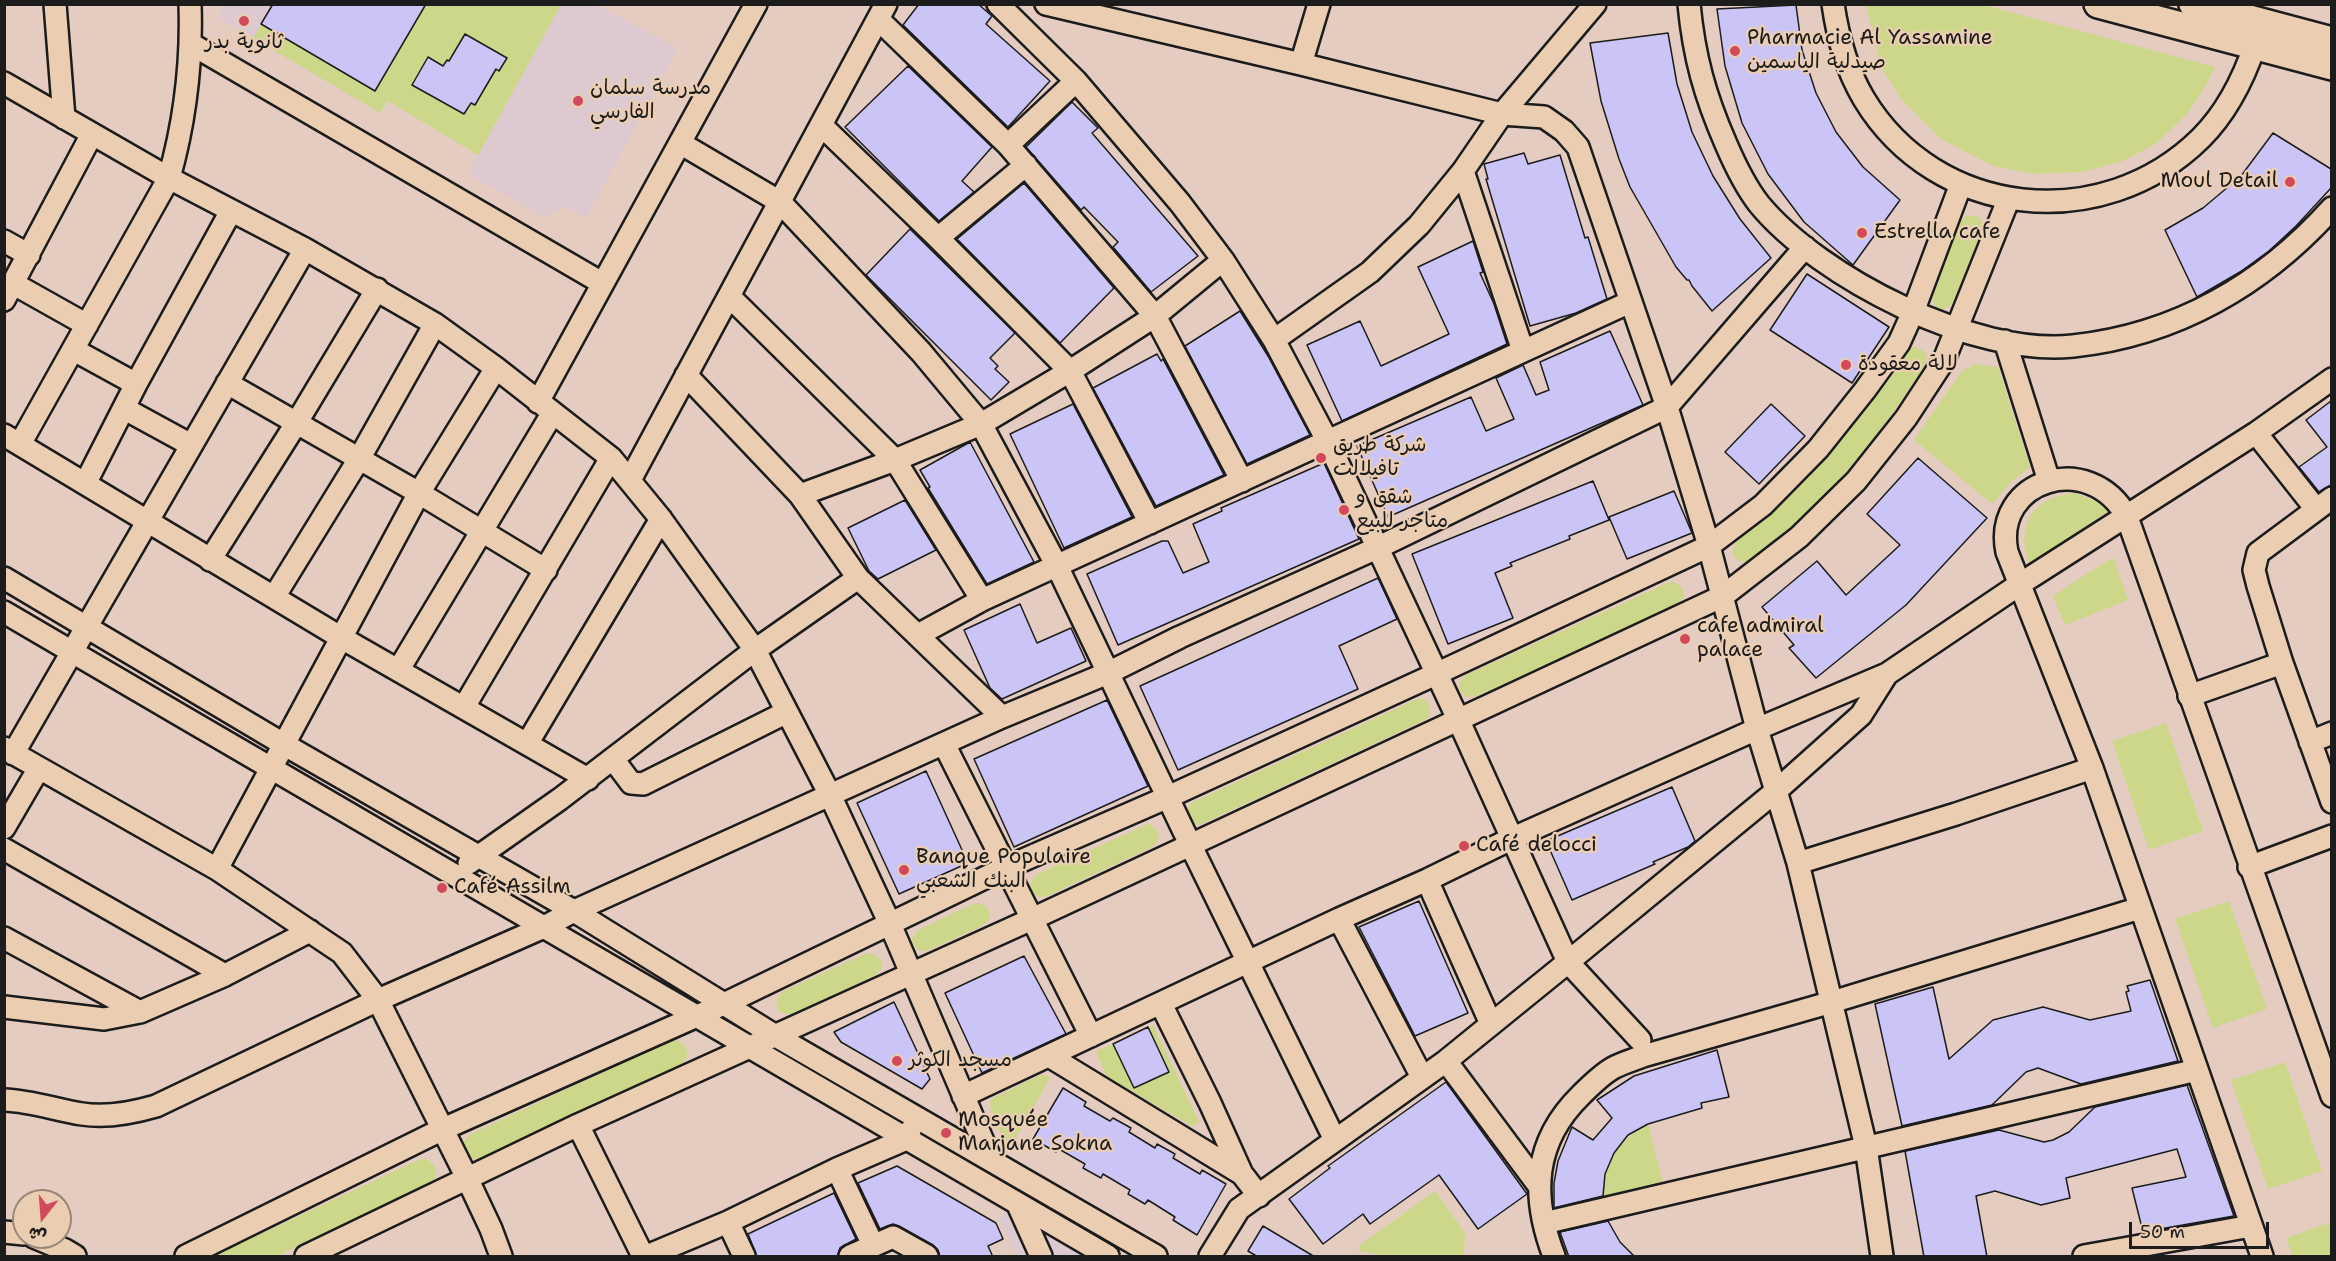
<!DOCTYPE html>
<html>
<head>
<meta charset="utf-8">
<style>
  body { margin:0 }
  #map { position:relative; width:2336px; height:1261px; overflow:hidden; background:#e5ccc0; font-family:"Shantell Sans","Playpen Sans Arabic",sans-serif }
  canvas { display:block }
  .frame { position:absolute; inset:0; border:6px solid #1c1c1c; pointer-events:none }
  .north { position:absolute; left:12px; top:1189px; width:60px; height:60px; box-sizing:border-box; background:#ebceb2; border:2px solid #988776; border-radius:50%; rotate:197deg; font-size:16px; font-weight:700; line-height:24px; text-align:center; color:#1c1c1c }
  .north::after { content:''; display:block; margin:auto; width:21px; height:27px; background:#d1495b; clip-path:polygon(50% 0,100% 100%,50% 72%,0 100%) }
  .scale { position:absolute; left:2129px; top:1222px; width:140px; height:27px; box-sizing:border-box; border:3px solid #1c1c1c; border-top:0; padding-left:8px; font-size:18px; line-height:21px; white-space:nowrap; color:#1c1c1c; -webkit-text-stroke:4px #ebceb2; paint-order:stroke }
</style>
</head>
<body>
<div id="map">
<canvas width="2336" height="1261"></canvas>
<div class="frame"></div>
<div class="north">ش</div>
<div class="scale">50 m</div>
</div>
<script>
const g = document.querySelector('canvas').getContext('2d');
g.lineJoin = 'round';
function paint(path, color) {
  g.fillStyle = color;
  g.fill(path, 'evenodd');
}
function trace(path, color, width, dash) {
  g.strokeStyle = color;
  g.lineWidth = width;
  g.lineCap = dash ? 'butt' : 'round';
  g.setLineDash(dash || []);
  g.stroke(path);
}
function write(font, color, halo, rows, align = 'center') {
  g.font = font + ' "Shantell Sans","Playpen Sans Arabic",sans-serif';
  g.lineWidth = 4.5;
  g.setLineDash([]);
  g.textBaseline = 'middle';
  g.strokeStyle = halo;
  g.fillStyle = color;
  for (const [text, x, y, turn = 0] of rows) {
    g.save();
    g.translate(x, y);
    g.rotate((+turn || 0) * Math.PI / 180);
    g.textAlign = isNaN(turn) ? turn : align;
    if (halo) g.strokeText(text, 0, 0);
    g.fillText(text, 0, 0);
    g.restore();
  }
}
const built = new Path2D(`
  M 220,5 L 273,5 L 253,38 L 220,19 Z
  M 561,5 L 597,5 L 678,48 L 586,218 L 565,207 L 544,217 L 468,174 Z
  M 1007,1207 L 1092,1256 L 1016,1256 L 999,1221 Z`);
const green = new Path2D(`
  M 273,5 L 561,5 L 478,155 L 388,101 L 380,113 L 253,38 Z
  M 1866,5 L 1984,5 L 2215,67 L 2203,90 L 2187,114 L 2157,143 L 2123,161 L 2082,172 L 2033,174 L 1993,166 L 1941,139 L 1900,98 L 1881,67 Z
  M 1968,215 L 1979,217 L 1983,223 L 1982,230 L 1953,302 C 1949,309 1942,311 1935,306 L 1931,296 L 1960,222 Z
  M 1914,347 L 1924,351 L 1927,357 L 1925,365 C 1880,436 1820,513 1749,562 L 1738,561 L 1732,552 L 1736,542 L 1772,514 L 1826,459 L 1874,397 L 1905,352 Z
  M 1975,364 L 1998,367 L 2030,467 L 2011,482 L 1992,504 L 1914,440 L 1961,372 Z
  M 2075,493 L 2098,502 L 2109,511 L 2037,560 L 2029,563 C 2015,524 2034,496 2075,493 Z
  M 2113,557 L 2128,600 L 2065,625 L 2053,596 Z
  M 1674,582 C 1685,587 1687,598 1677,605 L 1477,696 L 1466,697 L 1460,691 L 1459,684 L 1464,676 L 1667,583 Z
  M 1419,698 C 1431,701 1434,712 1425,720 L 1204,823 L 1197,825 L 1190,822 L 1186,812 L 1191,803 Z
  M 2166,723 L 2203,831 L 2149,850 L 2112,741 Z
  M 1148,824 C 1160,827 1162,838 1154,846 L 1045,897 C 1036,898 1031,893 1030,885 L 1035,875 Z
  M 2229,901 L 2267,1009 L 2213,1028 L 2175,919 Z
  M 975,903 L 983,904 L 989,910 L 989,919 L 984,925 L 927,951 C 919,952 913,948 912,939 L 918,930 Z
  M 867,953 L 874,954 L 882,962 L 881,969 L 876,975 L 793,1014 L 785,1014 L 778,1011 L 776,1000 L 782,992 Z
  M 1153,1025 L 1199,1122 L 1192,1126 L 1106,1076 L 1096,1051 L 1113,1044 L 1134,1088 L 1169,1071 L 1148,1027 Z
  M 677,1040 C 689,1046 691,1058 680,1066 L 480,1159 L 468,1159 L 461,1145 L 469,1135 L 669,1041 Z
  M 2285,1062 L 2322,1171 L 2268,1189 L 2231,1080 Z
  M 1042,1074 L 1050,1078 L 1011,1147 C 1002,1136 987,1115 991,1099 Z
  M 1648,1124 L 1663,1184 L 1602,1199 C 1606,1160 1614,1144 1648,1124 Z
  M 426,1159 C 438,1165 440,1177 429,1185 L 277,1256 L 214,1256 L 418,1160 Z
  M 1436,1192 L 1465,1233 L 1464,1256 L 1388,1256 L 1359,1251 L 1360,1245 L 1432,1193 Z
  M 2331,1222 L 2331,1256 L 2293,1256 L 2286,1238 Z`);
const building = new Path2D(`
  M 273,4 L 426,4 L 375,91 L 261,24 Z
  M 919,4 L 978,4 L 992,16 L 986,24 L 1050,81 L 1008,127 L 903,25 Z
  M 1796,5 L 1802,50 L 1816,93 L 1836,132 L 1863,167 L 1900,200 L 1853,265 L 1804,222 L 1768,174 L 1742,123 L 1725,66 L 1717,9 Z
  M 1668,33 L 1677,84 L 1692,132 L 1713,176 L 1740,219 L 1771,258 L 1712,311 L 1692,286 L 1689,280 L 1687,280 L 1676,267 L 1630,187 L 1619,159 L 1601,101 L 1590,43 Z
  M 465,34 L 507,58 L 499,71 L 496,69 L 475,105 L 471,103 L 464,114 L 412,85 L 428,57 L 443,66 L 447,60 L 449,61 Z
  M 908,66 L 992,147 L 962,181 L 974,192 L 939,221 L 845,127 Z
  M 1072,102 L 1098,128 L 1092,133 L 1198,256 L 1151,292 L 1113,247 L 1118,242 L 1084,207 L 1081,210 L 1026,147 Z
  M 2273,133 L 2331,169 L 2331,188 L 2296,226 L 2269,251 L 2240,272 L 2197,297 L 2165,230 L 2203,208 L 2241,176 Z
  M 1524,153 L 1528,164 L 1560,155 L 1585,238 L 1588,237 L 1607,299 L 1576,313 L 1530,326 L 1486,179 L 1488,179 L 1484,164 Z
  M 1024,183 L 1114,288 L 1060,343 L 957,239 Z
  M 910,229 L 1015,333 L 990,358 L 998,366 L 995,369 L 1009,382 L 991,400 L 866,275 Z
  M 1473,241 L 1483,272 L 1480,273 L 1494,304 L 1507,344 L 1342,421 L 1307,345 L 1360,321 L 1381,366 L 1449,334 L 1418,267 Z
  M 1807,274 L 1889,327 L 1852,383 L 1770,330 Z
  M 1240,311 L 1268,356 L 1310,435 L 1247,464 L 1185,346 Z
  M 1610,331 L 1643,405 L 1388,517 L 1357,446 L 1471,397 L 1486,431 L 1514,419 L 1496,378 L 1523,365 L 1536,395 L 1549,390 L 1540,362 Z
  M 1157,354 L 1161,361 L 1163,359 L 1224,475 L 1156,506 L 1093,388 Z
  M 2331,401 L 2331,485 L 2319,492 L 2299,467 L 2327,447 L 2306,420 Z
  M 1073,404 L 1132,517 L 1064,548 L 1010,434 Z
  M 1771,404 L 1805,436 L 1759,484 L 1725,452 Z
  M 970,442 L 1034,562 L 987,584 L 928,488 L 930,487 L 920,470 Z
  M 1918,458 L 1987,518 L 1906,605 L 1816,678 L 1789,648 L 1794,645 L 1762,607 L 1817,561 L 1846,595 L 1900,545 L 1867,514 Z
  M 1324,463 L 1359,539 L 1118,645 L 1087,574 L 1162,541 L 1168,541 L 1183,573 L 1209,562 L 1193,524 L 1222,511 L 1221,508 Z
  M 1593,481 L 1609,520 L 1569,536 L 1570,539 L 1510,563 L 1512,566 L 1495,573 L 1513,618 L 1448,644 L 1412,554 Z
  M 1674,491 L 1692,533 L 1627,559 L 1609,517 Z
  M 905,500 L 936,550 L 878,579 L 869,571 L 848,528 Z
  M 1378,578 L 1397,619 L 1339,646 L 1358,689 L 1178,770 L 1140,686 Z
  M 1020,604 L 1037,643 L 1071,628 L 1086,661 L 1002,699 L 990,688 L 964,630 Z
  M 1107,700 L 1148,786 L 1014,847 L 974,759 Z
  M 926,771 L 968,863 L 899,894 L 857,803 Z
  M 1672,787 L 1695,841 L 1688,847 L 1653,862 L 1655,864 L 1572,900 L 1546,841 Z
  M 1419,901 L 1468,1013 L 1415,1036 L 1359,927 Z
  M 1024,956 L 1066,1034 L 982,1073 L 945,993 Z
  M 2150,980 L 2178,1061 L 2081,1084 L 2038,1068 L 2026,1072 L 1992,1105 L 1902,1126 L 1875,1004 L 1933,987 L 1949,1059 L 1993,1020 L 2043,1007 L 2090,1020 L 2131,1011 L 2126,992 L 2129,991 L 2127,986 Z
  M 894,1002 L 930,1079 L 922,1089 L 841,1042 L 834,1032 Z
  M 1148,1027 L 1169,1072 L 1134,1088 L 1113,1044 Z
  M 1717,1050 L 1729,1097 L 1701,1103 L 1702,1108 L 1648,1124 L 1628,1135 L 1614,1153 L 1605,1174 L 1603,1196 L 1554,1208 L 1554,1183 L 1558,1161 L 1572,1127 L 1593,1140 L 1612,1118 L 1597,1100 L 1634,1076 Z
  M 1446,1082 L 1527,1194 L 1478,1229 L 1439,1175 L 1370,1224 L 1363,1214 L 1323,1244 L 1289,1199 L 1330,1168 L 1328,1166 Z
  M 2187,1085 L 2234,1216 L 2143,1232 L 2132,1188 L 2186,1177 L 2177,1149 L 2066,1178 L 2070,1198 L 2041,1205 L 1995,1191 L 1976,1196 L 1987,1257 L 1924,1257 L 1905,1151 L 1999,1130 L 2044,1142 L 2053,1140 L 2069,1132 L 2095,1107 Z
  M 1063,1088 L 1086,1102 L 1084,1106 L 1110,1121 L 1113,1118 L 1131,1128 L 1129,1132 L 1155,1148 L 1157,1144 L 1175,1154 L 1173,1158 L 1200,1174 L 1202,1170 L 1226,1184 L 1197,1235 L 1173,1220 L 1175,1217 L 1148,1200 L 1145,1204 L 1128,1194 L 1130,1190 L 1103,1174 L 1101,1178 L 1083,1168 L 1085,1164 L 1059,1149 L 1056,1152 L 1033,1139 Z
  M 897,1166 L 996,1223 L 1003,1239 L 988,1246 L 993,1257 L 940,1257 L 938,1250 L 933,1245 L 899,1226 L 893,1224 L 880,1229 L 858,1183 Z
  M 834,1193 L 856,1239 L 840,1248 L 838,1257 L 757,1257 L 748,1234 Z
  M 1608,1221 L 1620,1242 L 1635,1257 L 1569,1257 L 1560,1232 Z
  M 1263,1226 L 1315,1257 L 1258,1257 L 1248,1251 Z`);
const minor = new Path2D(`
  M 55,4 L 64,118
  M 998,4 L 1076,81 L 1180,203 L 1223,260 L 1274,340 L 1328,442 L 1458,719 L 1568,962 L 1640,1040
  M 1046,4 L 1301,64 L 1502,114 L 1544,117 L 1564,131 L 1578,147 L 1667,407 L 1709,546 L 1757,729 L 1798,863 L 1866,1147 L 1882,1256
  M 1689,4 C 1694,57 1705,96 1726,144 C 1735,165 1745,186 1759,204 C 1820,278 1976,357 2073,346 C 2176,335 2263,285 2332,208
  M 1833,4 C 1838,38 1846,69 1864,99 C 1936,218 2102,236 2201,138 C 2227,112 2243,80 2255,45
  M 878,19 L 1008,145 L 1155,316 L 1242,481
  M 191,44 L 602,283
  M 1301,64 L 1319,4
  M 4,83 L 169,178 L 305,249 L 435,324 L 496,368 L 611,458 L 661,519 L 755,650 L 830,795 L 890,924 L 991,1160
  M 821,125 L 938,238 L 1070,371 L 1150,523
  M 680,143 L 780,202 L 921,352 L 981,424 L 1057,566 L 1190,844 L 1335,1140
  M 1008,145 L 1076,81
  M 1463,171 L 1523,351
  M 938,238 L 1026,165
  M 4,241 L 29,255
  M 14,284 L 87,325
  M 729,296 L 895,460 L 982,600
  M 4,300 L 92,134
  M 1274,340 L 1370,272 L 1419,225 L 1463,171 L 1502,114 L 1595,4
  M 2005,341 L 2049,481
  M 74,350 L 136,384
  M 686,375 L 800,495 L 858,578 L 1002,717
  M 227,383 L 419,493 L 546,570
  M 538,402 L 756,4
  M 125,409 L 191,445
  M 2256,433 L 2316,509
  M 4,435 L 340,637 L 588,779
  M 20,444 L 169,178 C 185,121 192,63 190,4
  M 630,480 L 886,4
  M 86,482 L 136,384 L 231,211
  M 800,495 L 895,460 L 981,424 L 1070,371 L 1155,316 L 1223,260
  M 2332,498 L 2258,553 L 2254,570 L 2258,586 L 2282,663 L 2332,802
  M 210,560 L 297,422 L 377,289
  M 4,578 L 285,745 L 574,911 L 774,1035 L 1156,1256
  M 274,597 L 359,459 L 435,324
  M 4,612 C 372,827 739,1044 1108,1256
  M 918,635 L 982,600 L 1630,302
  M 399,669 L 552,414
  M 2189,696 L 2282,663
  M 464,707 L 611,458
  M 2310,742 L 2332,733
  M 527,744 L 661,519
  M 944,744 L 1091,1036
  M 4,748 L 217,869 L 342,953 L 378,1000 L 467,1178 L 491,1229 L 501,1256
  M 13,754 L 305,249
  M 613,759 L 631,783 L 643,784 L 787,712
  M 4,828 L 39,768
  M 4,849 L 225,975
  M 469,863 L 560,799 L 755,650 L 858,578
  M 1798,863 L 1956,814 L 2092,768
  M 2249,867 L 2332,836
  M 217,869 L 419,493 L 496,368
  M 1427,880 L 1491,1024
  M 1339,919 L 1422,1077
  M 4,938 L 140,1012 L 225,975 L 310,931
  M 1161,1004 L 1210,1103 L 1242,1174
  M 4,1007 L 104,1019 L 140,1012
  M 1049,1056 L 1242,1174 L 1259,1196
  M 1446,1061 L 1539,1186
  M 963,1096 L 1339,919 L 1427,880 L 1513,838 L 1757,729 L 1887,674 L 2020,584 L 2256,433 L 2332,379
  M 4,1100 C 32,1101 56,1110 82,1114 C 107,1118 132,1113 156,1106 L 378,1000 L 544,927 L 574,911 L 1002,717 L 1108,673 L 1180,637 L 1377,548 L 1667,407 L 1805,247
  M 578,1125 L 643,1256
  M 837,1169 L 873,1245
  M 1018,1205 L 1041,1256
  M 728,1222 L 744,1256
  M 1544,1223 L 2197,1070
  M 4,1232 L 24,1234
  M 34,1237 L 65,1250 L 75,1256
  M 186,1256 L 441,1130 L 724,1004 L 1005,868 L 1168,797 L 1436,674 L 1709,546 L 1763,505 L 1818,449 L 1865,390 L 1899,343 L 1913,312 L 1961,184
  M 306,1256 L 578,1125 L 1032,919 L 1723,596 L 1799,537 L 1856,481 L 1906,418 L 1944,360 L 2009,198
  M 647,1256 L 728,1222 L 837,1169 L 904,1140 L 910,1131
  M 850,1256 L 893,1237 L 927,1256
  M 1210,1256 L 1239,1209 L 1446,1061 L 1568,962 L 1776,791 L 1861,715 L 1887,674
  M 1554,1256 C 1531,1196 1533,1142 1581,1095 C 1591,1085 1601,1075 1613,1068 C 1622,1063 1633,1060 1643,1056 L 1832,1002 L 2140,908
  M 2084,1256 L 2251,1226
  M 2262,1256 L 2092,768 L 2007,552 C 1992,480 2090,449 2127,517 L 2332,1096`);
const major = new Path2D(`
  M 2098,4 L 2332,66
  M 2193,4 L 2332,41`);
const markers = [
  [244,21,6,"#d1495b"],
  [1735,51,6,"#d1495b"],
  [578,101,6,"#d1495b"],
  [2290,182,6,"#d1495b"],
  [1862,233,6,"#d1495b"],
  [1846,365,6,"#d1495b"],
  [1321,458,6,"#d1495b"],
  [1344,510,6,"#d1495b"],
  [1685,639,6,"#d1495b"],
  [1464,846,6,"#d1495b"],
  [904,870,6,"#d1495b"],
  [442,888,6,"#d1495b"],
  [897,1061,6,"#d1495b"],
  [946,1133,6,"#d1495b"]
];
const poiNames = [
  ["Pharmacie Al Yassamine",1747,39],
  ["صيدلية الياسمين",1747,63],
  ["ثانوية بدر",244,43,"center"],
  ["مدرسة سلمان",590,89],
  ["الفارسي",590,113],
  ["Moul Detail",2278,182,"right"],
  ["Estrella cafe",1874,233],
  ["لالة معقودة",1858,365],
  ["شركة طريق",1333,446],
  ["تافيلالت",1333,470],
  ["شقق و",1356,498],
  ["متاجر للبيع",1356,522],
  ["cafe admiral",1697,627],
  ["palace",1697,651],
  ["Café delocci",1476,846],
  ["Banque Populaire",916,858],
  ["البنك الشعبي",916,882],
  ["Café Assilm",454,888],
  ["مسجد الكوثر",909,1061],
  ["Mosquée",958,1121],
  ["Marjane Sokna",958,1145]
];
paint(built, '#ddcad0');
paint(green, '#ccd78a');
paint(building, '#cbc4f7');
trace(building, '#1c1c1c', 1.5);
trace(minor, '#1c1c1c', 26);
trace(major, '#1c1c1c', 32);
trace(minor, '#ebceb2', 21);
trace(major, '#ebceb2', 27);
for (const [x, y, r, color] of markers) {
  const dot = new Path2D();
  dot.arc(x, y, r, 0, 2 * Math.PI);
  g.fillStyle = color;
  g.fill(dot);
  trace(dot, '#ebceb2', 2);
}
write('21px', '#1c1c1c', '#ebceb2', poiNames, 'left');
</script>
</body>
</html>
